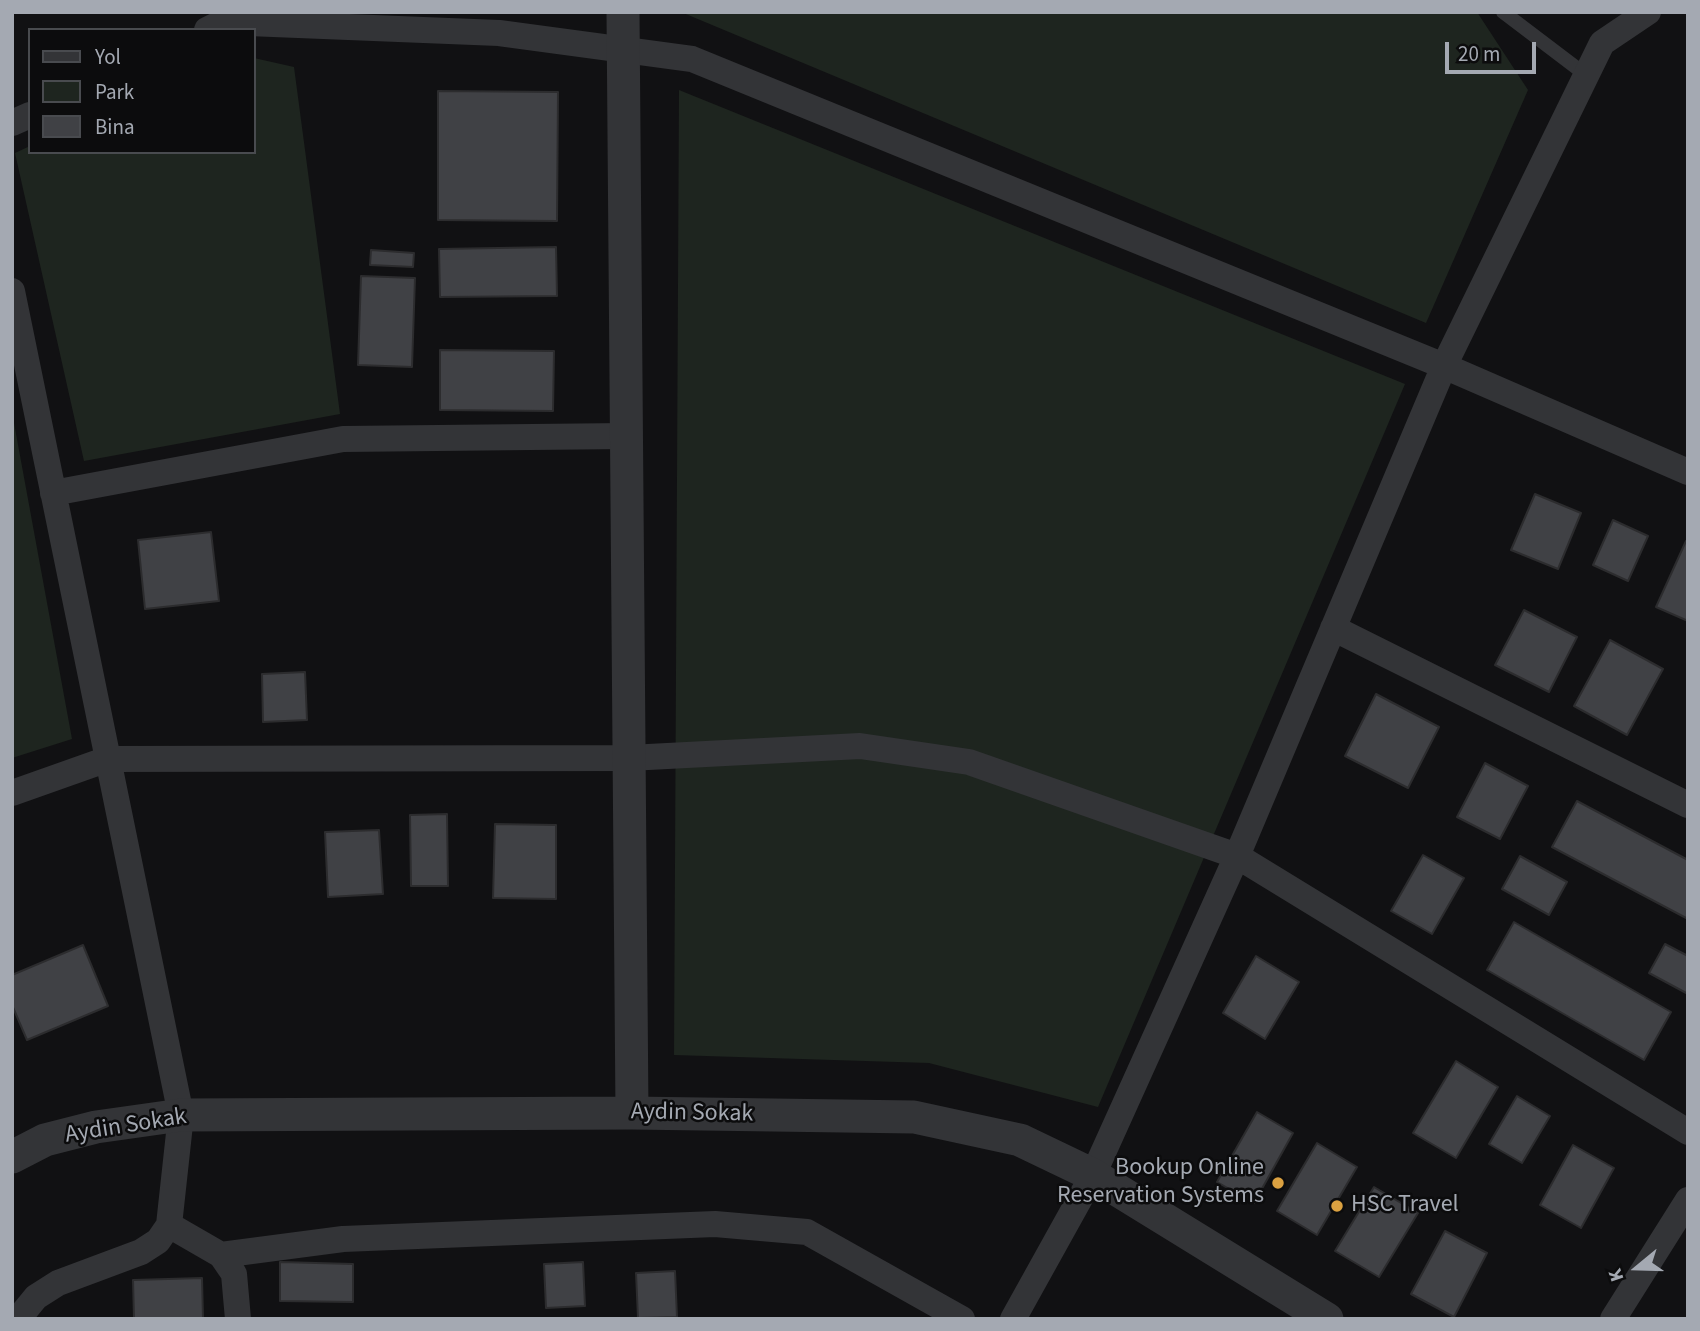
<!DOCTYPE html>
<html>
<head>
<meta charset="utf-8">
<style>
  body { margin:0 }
  #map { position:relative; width:1700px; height:1331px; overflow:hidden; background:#111113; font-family:"Source Sans 3",sans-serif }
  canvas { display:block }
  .frame { position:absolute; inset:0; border:14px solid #a4a9b2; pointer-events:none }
  .legend { position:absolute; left:28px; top:28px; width:228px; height:126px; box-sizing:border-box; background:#0c0c0d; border:2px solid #494b4f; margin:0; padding:9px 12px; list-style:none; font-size:21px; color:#a4a9b2 }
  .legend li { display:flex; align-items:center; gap:14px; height:35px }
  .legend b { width:35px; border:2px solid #494b4f }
  .north { position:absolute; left:1602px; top:1233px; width:70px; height:70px; -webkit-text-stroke:5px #0c0c0d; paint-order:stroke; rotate:251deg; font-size:19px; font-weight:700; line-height:28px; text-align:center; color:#a4a9b2 }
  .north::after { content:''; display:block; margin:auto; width:24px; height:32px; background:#a4a9b2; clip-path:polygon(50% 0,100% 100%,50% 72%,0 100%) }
  .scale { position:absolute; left:1445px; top:42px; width:91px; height:32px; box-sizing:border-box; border:4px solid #a4a9b2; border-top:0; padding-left:9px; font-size:21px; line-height:24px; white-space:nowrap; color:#a4a9b2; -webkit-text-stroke:5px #0c0c0d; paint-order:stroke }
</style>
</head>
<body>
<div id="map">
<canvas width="1700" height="1331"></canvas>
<div class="frame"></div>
<ul class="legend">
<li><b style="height:9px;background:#333437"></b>Yol</li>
<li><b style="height:19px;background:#1e251f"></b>Park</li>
<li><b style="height:19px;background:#404145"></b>Bina</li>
</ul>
<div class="north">K</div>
<div class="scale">20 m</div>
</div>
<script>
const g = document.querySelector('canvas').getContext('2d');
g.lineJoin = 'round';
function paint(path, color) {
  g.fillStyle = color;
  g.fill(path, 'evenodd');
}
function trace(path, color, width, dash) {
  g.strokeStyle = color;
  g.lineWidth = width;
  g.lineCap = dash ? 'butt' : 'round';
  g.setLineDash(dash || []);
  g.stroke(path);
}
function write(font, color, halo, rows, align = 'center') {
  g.font = font + ' "Source Sans 3",sans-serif';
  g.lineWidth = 5;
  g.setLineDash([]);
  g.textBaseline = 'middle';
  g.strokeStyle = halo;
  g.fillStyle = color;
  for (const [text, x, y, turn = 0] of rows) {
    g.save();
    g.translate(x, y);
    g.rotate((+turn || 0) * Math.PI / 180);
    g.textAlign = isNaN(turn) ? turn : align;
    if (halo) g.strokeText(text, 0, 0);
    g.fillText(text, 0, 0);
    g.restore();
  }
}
const green = new Path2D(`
  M 681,12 L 1477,12 L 1528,90 L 1426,323 Z
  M 254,58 L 294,67 L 340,414 L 84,461 L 15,153 L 30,146 L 30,152 L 254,152 Z
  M 679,90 L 1405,384 L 1098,1107 L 929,1063 L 674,1055 Z
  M 12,412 L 72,739 L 12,758 Z`);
const building = new Path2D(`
  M 438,91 L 558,92 L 557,221 L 438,220 Z
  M 556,247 L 557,296 L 440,297 L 439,249 Z
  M 371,250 L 414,253 L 413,267 L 370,265 Z
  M 361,276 L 415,278 L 412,367 L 358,365 Z
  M 440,350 L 554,351 L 553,411 L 440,410 Z
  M 1535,494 L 1581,513 L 1558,569 L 1511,550 Z
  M 1613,520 L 1648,536 L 1628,581 L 1593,565 Z
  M 211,532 L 219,601 L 145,609 L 138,540 Z
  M 1686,541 L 1688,542 L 1688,621 L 1656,607 Z
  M 1524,610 L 1577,637 L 1549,692 L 1495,665 Z
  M 1610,640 L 1663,669 L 1627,735 L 1574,706 Z
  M 305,672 L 307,720 L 263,722 L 262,674 Z
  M 1376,694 L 1439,727 L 1408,788 L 1345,756 Z
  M 1485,763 L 1528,786 L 1500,839 L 1457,817 Z
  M 1577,801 L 1688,860 L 1688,919 L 1552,847 Z
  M 447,814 L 448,886 L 411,886 L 410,815 Z
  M 495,824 L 556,825 L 556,899 L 493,898 Z
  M 379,830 L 383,894 L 328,897 L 325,832 Z
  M 1423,855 L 1464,878 L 1432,934 L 1391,911 Z
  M 1520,856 L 1567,882 L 1549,915 L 1502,889 Z
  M 1514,922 L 1671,1012 L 1644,1060 L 1487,970 Z
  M 1665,944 L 1688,956 L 1688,994 L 1649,973 Z
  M 83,945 L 108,1006 L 27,1040 L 12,1005 L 12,975 Z
  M 1256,956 L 1299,982 L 1265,1039 L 1223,1013 Z
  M 1456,1061 L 1498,1087 L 1456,1158 L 1413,1133 Z
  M 1517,1096 L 1550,1116 L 1522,1163 L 1489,1144 Z
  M 1257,1112 L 1293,1133 L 1254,1203 L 1217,1182 Z
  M 1317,1143 L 1357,1167 L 1317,1235 L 1277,1211 Z
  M 1573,1145 L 1614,1168 L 1581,1228 L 1540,1205 Z
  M 1374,1187 L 1418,1213 L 1379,1277 L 1335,1251 Z
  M 1445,1231 L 1487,1253 L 1454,1317 L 1411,1294 Z
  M 280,1262 L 353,1264 L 353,1302 L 280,1301 Z
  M 583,1262 L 585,1306 L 546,1308 L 544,1264 Z
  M 675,1271 L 677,1317 L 638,1318 L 636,1273 Z
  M 202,1278 L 203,1318 L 134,1319 L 133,1280 Z`);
const service = new Path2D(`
  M 1503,12 L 1586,75`);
const minor = new Path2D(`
  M 207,30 L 223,22 L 499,33 L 692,59 L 1444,366 L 1688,472
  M 12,123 L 30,115
  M 12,291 L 181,1115 L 169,1225 L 158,1241 L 141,1252 L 58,1283 L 36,1297 L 18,1319
  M 53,493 L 343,439 L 626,436
  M 1333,628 L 1688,805
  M 12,793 L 108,759 L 629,758 L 860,746 L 969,762 L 1237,856 L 1688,1132
  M 169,1225 L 221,1255 L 234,1274 L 238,1319
  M 221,1255 L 343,1239 L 715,1224 L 807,1232 L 962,1319
  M 1013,1319 L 1093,1175 L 1237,856 L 1444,366 L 1602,43 L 1648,12
  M 1613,1319 L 1688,1200`);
const tertiary = new Path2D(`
  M 623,12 L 632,1113
  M 12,1157 L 45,1140 L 96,1127 L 181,1115 L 632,1113 L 914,1117 L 1020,1140 L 1093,1175 L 1327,1319`);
const markers = [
  [1278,1183,7,"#dba141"],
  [1337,1206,7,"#dba141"]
];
const streetNames = [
  ["Aydin Sokak",692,1114,1],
  ["Aydin Sokak",126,1127,-9]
];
const poiNames = [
  ["Bookup Online",1264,1169],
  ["Reservation Systems",1264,1197],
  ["HSC Travel",1351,1206,"left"]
];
paint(green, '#1e251f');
paint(building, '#404145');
trace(building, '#2c2c2e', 2);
trace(service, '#333437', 14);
trace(minor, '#333437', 26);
trace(tertiary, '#333437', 33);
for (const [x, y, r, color] of markers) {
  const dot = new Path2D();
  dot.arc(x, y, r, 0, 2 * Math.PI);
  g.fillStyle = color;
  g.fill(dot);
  trace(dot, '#0c0c0d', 2.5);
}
write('24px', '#a4a9b2', '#0c0c0d', streetNames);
write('24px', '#a4a9b2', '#0c0c0d', poiNames, 'right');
</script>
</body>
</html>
